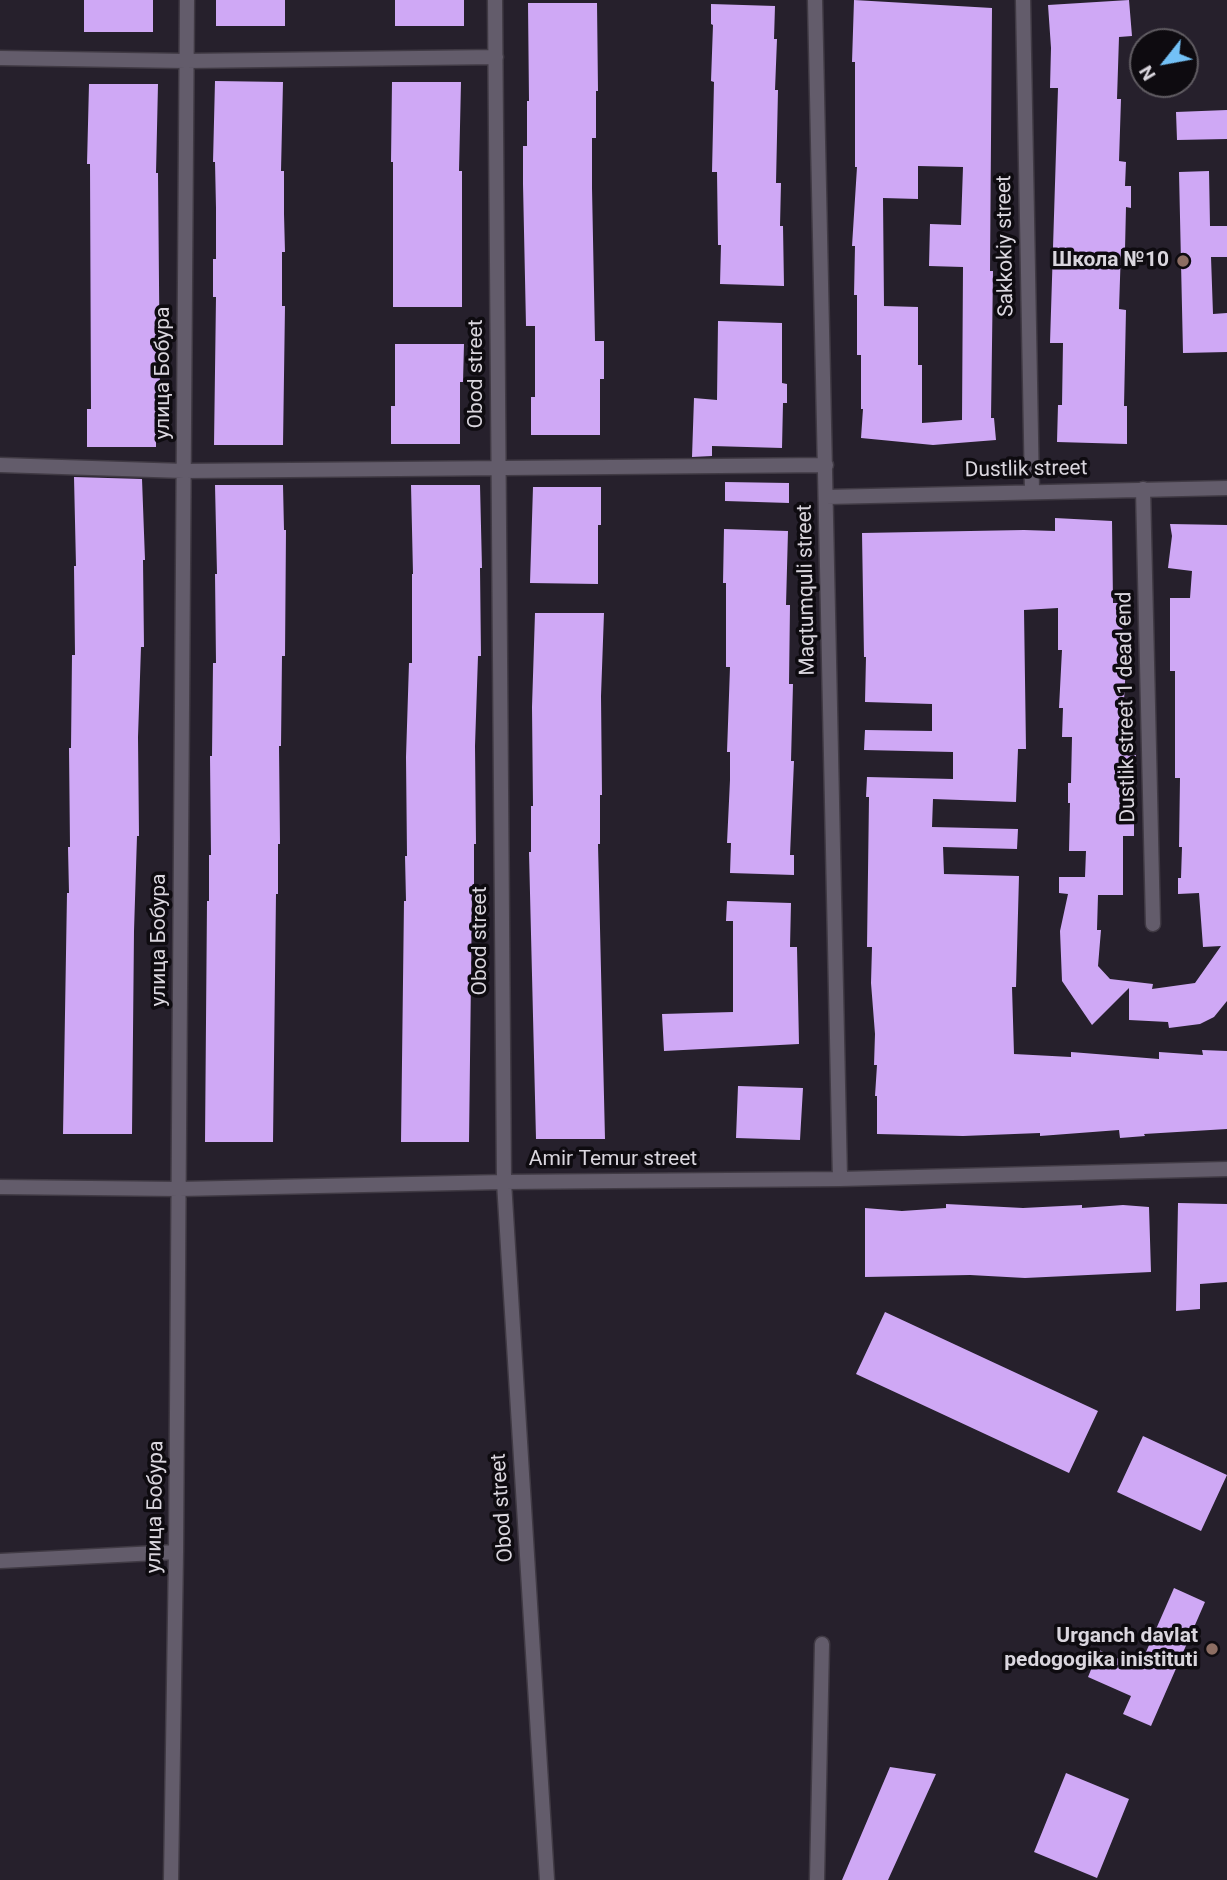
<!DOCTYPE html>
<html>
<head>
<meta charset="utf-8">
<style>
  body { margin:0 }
  #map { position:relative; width:1227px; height:1880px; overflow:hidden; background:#26202c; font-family:Roboto,sans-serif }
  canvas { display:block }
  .north { position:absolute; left:1129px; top:28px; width:70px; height:70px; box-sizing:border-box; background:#0e0b10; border:2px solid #605c62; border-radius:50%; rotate:239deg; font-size:19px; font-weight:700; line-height:28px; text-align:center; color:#dad6de }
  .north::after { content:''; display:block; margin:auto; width:24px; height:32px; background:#73c1f6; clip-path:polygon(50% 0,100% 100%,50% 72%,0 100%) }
</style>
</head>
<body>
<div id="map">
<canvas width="1227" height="1880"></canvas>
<div class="north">N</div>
</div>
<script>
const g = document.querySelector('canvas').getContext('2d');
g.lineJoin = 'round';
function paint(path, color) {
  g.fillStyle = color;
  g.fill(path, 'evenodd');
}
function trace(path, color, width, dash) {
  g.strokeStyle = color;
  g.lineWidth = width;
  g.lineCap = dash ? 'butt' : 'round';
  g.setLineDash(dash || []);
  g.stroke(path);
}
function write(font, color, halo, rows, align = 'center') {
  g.font = font + ' Roboto,sans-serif';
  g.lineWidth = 7;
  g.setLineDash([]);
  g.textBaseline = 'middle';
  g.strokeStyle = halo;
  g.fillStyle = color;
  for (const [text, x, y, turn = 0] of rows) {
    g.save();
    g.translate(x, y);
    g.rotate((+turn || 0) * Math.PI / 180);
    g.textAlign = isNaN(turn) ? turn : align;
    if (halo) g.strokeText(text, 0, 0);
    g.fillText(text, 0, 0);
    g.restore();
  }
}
const building = new Path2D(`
  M 84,0 L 153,0 L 153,32 L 84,32 Z
  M 216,0 L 285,0 L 285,26 L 216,26 Z
  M 395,0 L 464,0 L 464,26 L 395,26 Z
  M 854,0 L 992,8 L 990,271 L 993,271 L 991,418 L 994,418 L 996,440 L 933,445 L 861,438 L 863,409 L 861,409 L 861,355 L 857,355 L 857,295 L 854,295 L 855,246 L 852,246 L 857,167 L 855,167 L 855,62 L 852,62 ZM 918,166 L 963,167 L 961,225 L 930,224 L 929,266 L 963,267 L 962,420 L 922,423 L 922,365 L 918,365 L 918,307 L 884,306 L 883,198 L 918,199 Z
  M 1129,0 L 1132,36 L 1119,37 L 1117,99 L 1121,99 L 1119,161 L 1126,162 L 1125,186 L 1131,186 L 1131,208 L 1126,207 L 1125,249 L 1121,249 L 1119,309 L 1126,310 L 1124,406 L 1127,406 L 1127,444 L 1057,442 L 1058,405 L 1062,405 L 1063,343 L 1050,343 L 1058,88 L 1050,88 L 1051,48 L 1048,5 Z
  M 528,3 L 597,3 L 598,91 L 596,91 L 596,138 L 592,138 L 592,188 L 595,341 L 604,341 L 604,379 L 600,379 L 600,435 L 531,435 L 531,397 L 535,397 L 535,326 L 526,326 L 523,184 L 523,146 L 527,146 L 527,101 L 529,101 Z
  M 711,4 L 775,6 L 774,39 L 777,39 L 775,90 L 778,90 L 776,183 L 781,183 L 780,226 L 783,226 L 784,286 L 720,284 L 721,245 L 718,245 L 717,172 L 712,172 L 714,82 L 711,81 L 713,25 L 711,24 Z
  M 215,81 L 283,82 L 281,171 L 284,171 L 284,214 L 285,252 L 282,252 L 282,306 L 285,306 L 283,445 L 214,445 L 216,297 L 213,297 L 213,259 L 216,259 L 216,208 L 215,162 L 213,162 Z
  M 392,82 L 461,82 L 459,171 L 462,171 L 462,307 L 393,307 L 393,162 L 391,162 Z
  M 89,84 L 158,84 L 156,173 L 158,173 L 160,393 L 156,393 L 156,447 L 87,447 L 87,409 L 91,409 L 90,164 L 87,164 Z
  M 1227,110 L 1227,139 L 1177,140 L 1176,112 Z
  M 1209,171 L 1210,226 L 1227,226 L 1227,257 L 1211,257 L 1213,314 L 1227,313 L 1227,352 L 1183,353 L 1179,172 Z
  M 718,321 L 782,323 L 782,383 L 787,384 L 787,403 L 783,403 L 782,448 L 712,446 L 712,456 L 692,457 L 694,398 L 717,400 Z
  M 395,344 L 464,344 L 463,382 L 460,382 L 460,444 L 391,444 L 391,406 L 395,406 Z
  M 74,477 L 142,479 L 145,560 L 143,560 L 144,647 L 141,647 L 138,737 L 139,836 L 137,836 L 134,931 L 132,1134 L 63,1134 L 67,893 L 69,893 L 68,847 L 70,847 L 69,748 L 71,748 L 72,655 L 75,655 L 74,566 L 76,566 Z
  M 725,482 L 789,483 L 789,503 L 725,501 Z
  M 215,485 L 283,485 L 284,530 L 286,530 L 285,656 L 282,656 L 281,746 L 279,746 L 280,844 L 278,844 L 278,894 L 276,894 L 273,1142 L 205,1142 L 207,901 L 209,901 L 209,855 L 211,855 L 210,756 L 212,756 L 213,663 L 216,663 L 215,574 L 217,574 Z
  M 411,485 L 480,485 L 482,568 L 480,568 L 481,656 L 478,656 L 475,746 L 476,844 L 474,844 L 474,894 L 472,894 L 469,1142 L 401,1142 L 404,901 L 406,901 L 405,856 L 407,856 L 406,757 L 409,663 L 412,663 L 412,574 L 413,574 Z
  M 533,487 L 601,487 L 601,525 L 598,525 L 598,584 L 530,583 Z
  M 1055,518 L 1112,521 L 1113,603 L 1122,603 L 1123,664 L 1126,664 L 1123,719 L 1126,719 L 1126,755 L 1136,755 L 1135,775 L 1132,775 L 1132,816 L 1134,816 L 1134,836 L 1123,836 L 1123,895 L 1098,895 L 1097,930 L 1101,930 L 1098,966 L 1110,979 L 1153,984 L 1152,989 L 1195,983 L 1221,946 L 1203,947 L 1199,893 L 1178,894 L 1178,878 L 1181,878 L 1182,847 L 1179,847 L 1180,778 L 1175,778 L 1175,671 L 1170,671 L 1170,598 L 1190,598 L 1192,571 L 1168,568 L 1172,536 L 1170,524 L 1227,525 L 1227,1001 L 1214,1017 L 1200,1024 L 1169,1028 L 1168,1022 L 1129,1020 L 1129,988 L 1092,1025 L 1062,981 L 1060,931 L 1068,894 L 1059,893 L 1059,877 L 1085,877 L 1086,851 L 1069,851 L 1070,803 L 1068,803 L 1068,783 L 1071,783 L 1072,737 L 1062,737 L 1063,708 L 1059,708 L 1062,650 L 1058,650 L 1058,608 L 1024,610 L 1026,749 L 1018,749 L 1016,802 L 933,799 L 932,827 L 1018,829 L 1017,849 L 943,847 L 944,874 L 1019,876 L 1016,987 L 1012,987 L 1014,1054 L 1071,1057 L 1071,1052 L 1159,1059 L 1159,1052 L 1203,1055 L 1202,1050 L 1227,1051 L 1227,1129 L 1144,1134 L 1145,1136 L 1120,1138 L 1119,1130 L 1040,1136 L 1040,1133 L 963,1136 L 877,1134 L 877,1096 L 875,1096 L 877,1065 L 874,1065 L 875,1034 L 871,983 L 872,947 L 867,947 L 869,797 L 866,797 L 867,777 L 953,779 L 953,752 L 864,750 L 865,730 L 932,731 L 932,704 L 865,702 L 866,657 L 864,657 L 862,533 L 1024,530 L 1055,531 Z
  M 724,529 L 788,531 L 786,605 L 790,605 L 789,684 L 793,684 L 791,761 L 794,761 L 790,855 L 794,855 L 794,875 L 730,873 L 731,843 L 727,843 L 730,780 L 730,752 L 727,752 L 730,667 L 726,667 L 726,583 L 723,583 Z
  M 535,613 L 604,613 L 601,696 L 602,795 L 600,795 L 600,844 L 598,844 L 605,1139 L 536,1139 L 529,852 L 531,852 L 531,806 L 533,806 L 532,707 Z
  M 727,901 L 791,903 L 790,947 L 797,947 L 799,1044 L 664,1051 L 662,1014 L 733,1012 L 733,921 L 726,921 Z
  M 738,1086 L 803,1088 L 800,1140 L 736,1138 Z
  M 1178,1203 L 1227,1204 L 1227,1282 L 1200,1284 L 1200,1309 L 1176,1311 Z
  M 946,1204 L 1023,1208 L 1082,1205 L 1082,1208 L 1123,1205 L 1149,1207 L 1151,1272 L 1025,1278 L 970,1275 L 865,1277 L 865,1208 L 902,1211 L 946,1208 Z
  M 885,1312 L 1098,1411 L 1069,1473 L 856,1374 Z
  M 1143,1436 L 1227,1475 L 1201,1531 L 1117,1492 Z
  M 1174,1588 L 1205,1602 L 1151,1726 L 1123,1714 L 1131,1696 L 1088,1677 L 1099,1650 L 1139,1668 Z
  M 890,1767 L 936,1774 L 888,1880 L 842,1880 Z
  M 1066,1773 L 1129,1799 L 1097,1878 L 1034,1852 Z`);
const street = new Path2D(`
  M 495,0 L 504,1182 L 547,1880
  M 815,0 L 840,1179
  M 1023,0 L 1032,491
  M 0,58 L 186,61 L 496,57
  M 0,465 L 184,471 L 826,465
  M 1143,489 L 1153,924
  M 826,497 L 1227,488
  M 0,1187 L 179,1189 L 504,1182 L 840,1179 L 1227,1169
  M 0,1561 L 176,1552
  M 171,1880 L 176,1552 L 187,0
  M 817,1880 L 822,1644`);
const markers = [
  [1183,261,7,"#8d6e63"],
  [1212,1649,7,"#8d6e63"]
];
const streetNames = [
  ["Sakkokiy street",1006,246,-91],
  ["улица Бобура",164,373,-90],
  ["Obod street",477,374,-90],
  ["Dustlik street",1026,470,-1],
  ["Maqtumquli street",807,590,-91],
  ["Dustlik street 1 dead end",1127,707,-91],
  ["улица Бобура",160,940,-90],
  ["Obod street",481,941,-90],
  ["Amir Temur street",613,1160],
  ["улица Бобура",156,1507,-89],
  ["Obod street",503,1508,-94]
];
const poiNames = [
  ["Школа №10",1169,261],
  ["Urganch davlat",1198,1637],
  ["pedogogika inistituti",1198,1661]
];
paint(building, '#cfa8f5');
trace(street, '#403a44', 17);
trace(street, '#635c6b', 14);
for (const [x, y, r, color] of markers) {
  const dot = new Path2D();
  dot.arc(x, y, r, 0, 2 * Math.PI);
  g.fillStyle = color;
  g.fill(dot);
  trace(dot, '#0e0b10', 2.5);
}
write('21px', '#dad6de', '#0e0b10', streetNames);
write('bold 21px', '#dad6de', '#0e0b10', poiNames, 'right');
</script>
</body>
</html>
